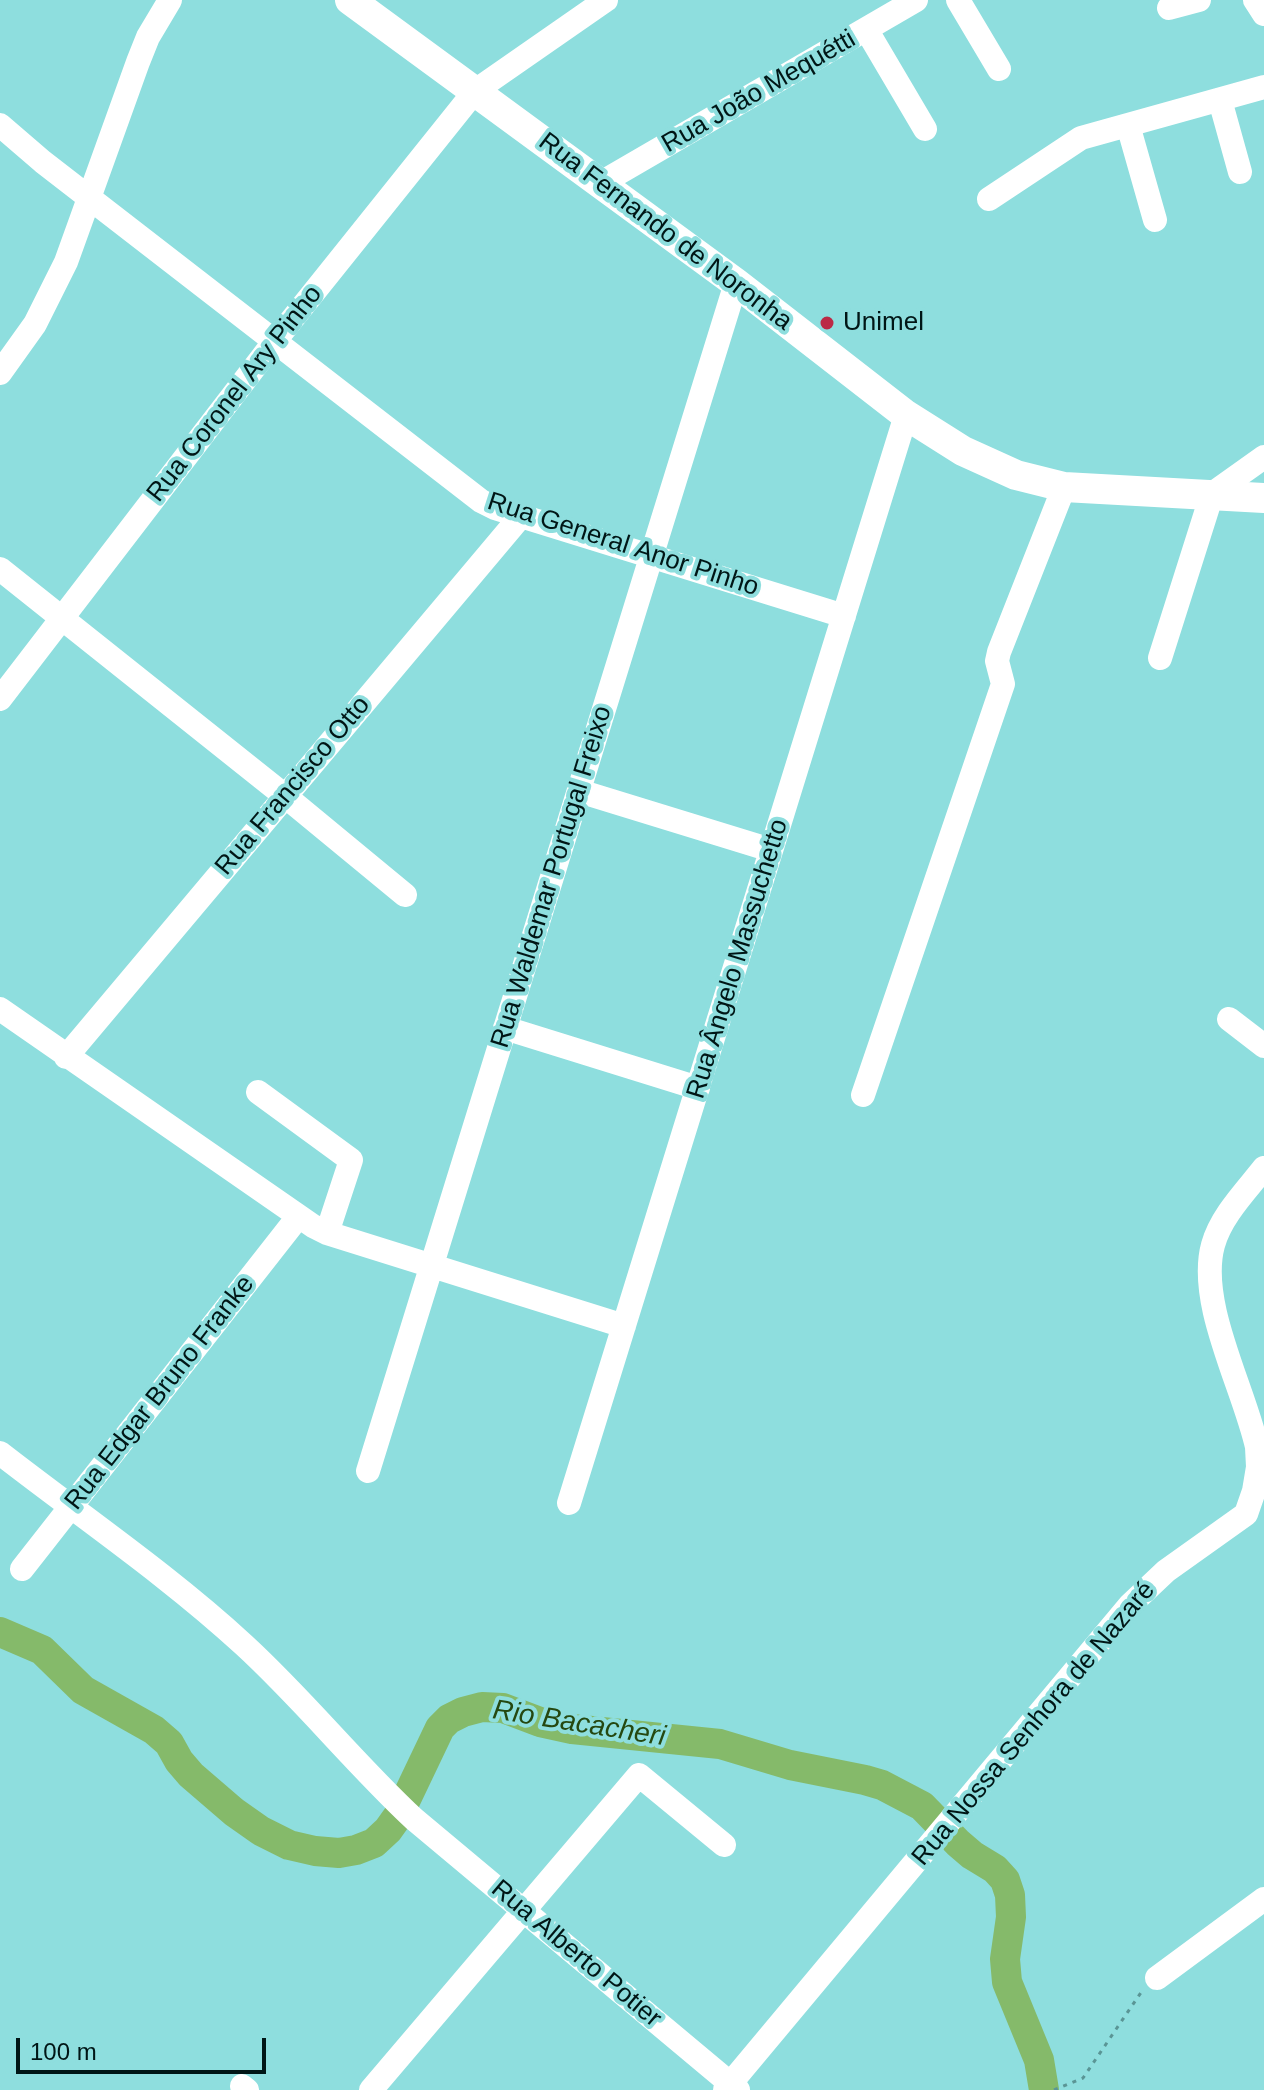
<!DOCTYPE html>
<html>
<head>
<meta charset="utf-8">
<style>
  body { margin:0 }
  #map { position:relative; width:1264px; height:2090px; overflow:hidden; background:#8edede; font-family:Helvetica,sans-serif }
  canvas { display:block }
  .scale { position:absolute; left:16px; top:2038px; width:250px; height:36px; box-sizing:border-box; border:4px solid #001616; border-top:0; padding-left:10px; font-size:24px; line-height:28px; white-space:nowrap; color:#001616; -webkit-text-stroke:6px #8edede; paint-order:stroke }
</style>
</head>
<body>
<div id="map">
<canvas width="1264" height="2090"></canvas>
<div class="scale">100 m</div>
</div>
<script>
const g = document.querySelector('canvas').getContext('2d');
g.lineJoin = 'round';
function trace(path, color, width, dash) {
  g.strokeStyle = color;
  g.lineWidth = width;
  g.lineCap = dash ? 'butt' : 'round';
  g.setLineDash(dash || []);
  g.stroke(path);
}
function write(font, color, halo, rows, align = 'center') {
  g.font = font + ' Helvetica,sans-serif';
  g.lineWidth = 8;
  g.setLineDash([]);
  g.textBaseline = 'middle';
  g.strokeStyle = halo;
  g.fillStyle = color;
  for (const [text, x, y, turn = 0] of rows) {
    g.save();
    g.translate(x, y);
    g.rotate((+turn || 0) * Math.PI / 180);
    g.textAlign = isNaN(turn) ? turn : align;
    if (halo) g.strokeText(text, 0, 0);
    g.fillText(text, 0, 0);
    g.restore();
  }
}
const river = new Path2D(`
  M 0,1632 L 42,1650 L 83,1690 L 154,1730 L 169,1743 L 179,1761 L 191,1775 L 234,1812 L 261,1831 L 289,1845 L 315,1851 L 339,1853 L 356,1850 L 374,1843 L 388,1830 L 398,1816 L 440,1728 L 449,1719 L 463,1712 L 482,1707 L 503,1708 L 540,1722 L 572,1729 L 720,1744 L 790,1765 L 865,1780 L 882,1785 L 922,1806 L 958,1843 L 972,1855 L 995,1869 L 1005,1880 L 1010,1895 L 1011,1917 L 1005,1959 L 1007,1982 L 1039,2060 L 1044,2090`);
const path = new Path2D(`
  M 1054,2090 L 1083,2078 L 1142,1991`);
const minor = new Path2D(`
  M 958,0 L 999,69
  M 1255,0 L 1264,14
  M 1169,8 L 1199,0
  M 866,29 L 925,129
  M 1220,100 L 1240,172
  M 0,125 L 43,162 L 481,501 L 495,508 L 844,616
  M 1128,125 L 1155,220
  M 601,183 L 916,0
  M 989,199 L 1081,138 L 1264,87
  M 0,373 L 35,324 L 66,262 L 138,62 L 148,37 L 170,0
  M 0,569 L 285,796 L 405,895
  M 1160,658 L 1212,494 L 1264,457
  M 0,699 L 274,342 L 475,91 L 606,0
  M 579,791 L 771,850
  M 0,1009 L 313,1226 L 327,1233 L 624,1326
  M 1229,1019 L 1264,1046
  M 505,1028 L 698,1088
  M 66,1057 L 521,516
  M 258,1092 L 351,1160 L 327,1233
  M 863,1095 L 1003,684 L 997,661 L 999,652 L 1064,487
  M 0,1453 C 81,1516 168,1575 244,1645 C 304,1700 354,1763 414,1819 L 738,2090
  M 368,1471 L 736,283
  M 569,1503 L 906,415
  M 22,1569 L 298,1217
  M 1157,1978 L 1264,1899
  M 242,2086 L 247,2090
  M 371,2090 L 639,1775 L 724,1845
  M 725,2090 L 1130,1605 L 1166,1571 L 1246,1514 L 1254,1491 L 1258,1467 L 1257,1447 C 1244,1388 1197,1303 1213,1245 C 1221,1216 1246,1191 1264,1168`);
const major = new Path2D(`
  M 350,0 L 736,283 L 906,415 L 963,451 L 1016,475 L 1064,487 L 1264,498`);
const markers = [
  [827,323,8,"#bb2a46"]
];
const streetNames = [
  ["Rua João Mequétti",759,92,-30],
  ["Rua Fernando de Noronha",665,232,37],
  ["Rua Coronel Ary Pinho",235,394,-52],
  ["Rua General Anor Pinho",623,545,18],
  ["Rua Francisco Otto",293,786,-50],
  ["Rua Waldemar Portugal Freixo",552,877,-73],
  ["Rua Ângelo Massuchetto",738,959,-73],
  ["Rua Edgar Bruno Franke",160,1393,-52],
  ["Rua Nossa Senhora de Nazaré",1034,1724,-50],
  ["Rua Alberto Potier",576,1954,40]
];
const poiNames = [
  ["Unimel",843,323]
];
const waterNames = [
  ["Rio Bacacheri",579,1724,9]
];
trace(river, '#85ba6a', 30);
trace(path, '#5a9595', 3, [4, 6]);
trace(minor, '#fff', 24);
trace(major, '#fff', 30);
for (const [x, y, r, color] of markers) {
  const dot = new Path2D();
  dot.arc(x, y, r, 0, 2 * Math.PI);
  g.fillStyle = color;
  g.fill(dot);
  trace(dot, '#8edede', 3);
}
write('26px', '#001616', '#8edede', streetNames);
write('26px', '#001616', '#8edede', poiNames, 'left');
write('italic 28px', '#254810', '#8edede', waterNames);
</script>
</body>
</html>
